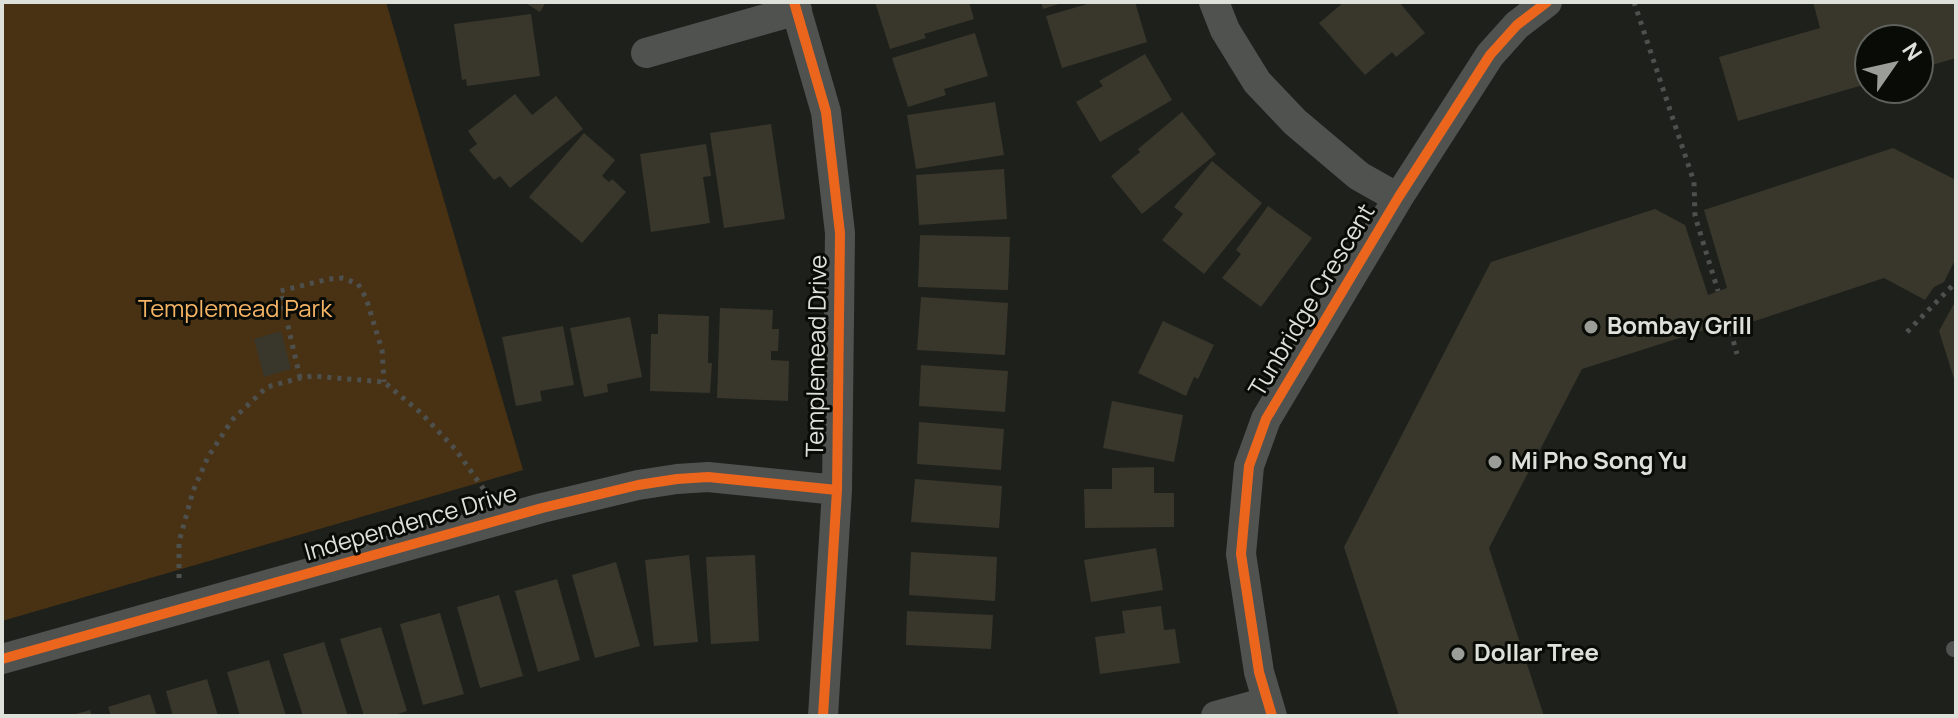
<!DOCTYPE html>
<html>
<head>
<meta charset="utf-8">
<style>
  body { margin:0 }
  #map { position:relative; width:1958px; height:718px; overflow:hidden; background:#1e201c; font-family:Manrope,sans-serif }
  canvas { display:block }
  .frame { position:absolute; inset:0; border:4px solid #dee0da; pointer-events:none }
  .north { position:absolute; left:1854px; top:24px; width:80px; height:80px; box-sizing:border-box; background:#090b07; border:2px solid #5e605b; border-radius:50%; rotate:56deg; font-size:22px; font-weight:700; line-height:32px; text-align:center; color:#dee0da }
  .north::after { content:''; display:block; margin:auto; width:28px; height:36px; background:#9b9d98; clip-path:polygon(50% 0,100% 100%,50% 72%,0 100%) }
</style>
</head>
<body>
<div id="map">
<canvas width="1958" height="718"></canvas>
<div class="frame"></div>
<div class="north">N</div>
</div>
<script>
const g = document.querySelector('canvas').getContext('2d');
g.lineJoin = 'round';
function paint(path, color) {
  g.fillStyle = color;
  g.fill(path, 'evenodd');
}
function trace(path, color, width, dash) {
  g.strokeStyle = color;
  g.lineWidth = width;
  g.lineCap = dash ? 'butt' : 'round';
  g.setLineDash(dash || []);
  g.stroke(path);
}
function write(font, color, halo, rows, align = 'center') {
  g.font = font + ' Manrope,sans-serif';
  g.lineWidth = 6;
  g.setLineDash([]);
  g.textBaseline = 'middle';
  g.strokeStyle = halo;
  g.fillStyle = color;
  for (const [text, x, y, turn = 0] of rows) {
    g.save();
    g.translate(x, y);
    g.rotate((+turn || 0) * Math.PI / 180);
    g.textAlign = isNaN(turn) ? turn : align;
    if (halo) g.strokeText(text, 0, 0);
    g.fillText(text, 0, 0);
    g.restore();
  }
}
const green = new Path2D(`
  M 2,2 L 386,2 L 523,470 L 2,621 Z`);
const building = new Path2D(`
  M 524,2 L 546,2 L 540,12 Z
  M 875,2 L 969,2 L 974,19 L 924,34 L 926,38 L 890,49 Z
  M 1041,2 L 1062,2 L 1062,3 L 1043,9 Z
  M 1094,2 L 1135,2 L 1147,42 L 1062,68 L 1046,16 Z
  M 1344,2 L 1399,2 L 1425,33 L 1396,57 L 1392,52 L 1365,75 L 1319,23 Z
  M 1813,2 L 1956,2 L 1956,58 L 1918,69 L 1918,40 L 1870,40 L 1870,83 L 1738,121 L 1719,57 L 1820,28 Z
  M 531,14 L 540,76 L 467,86 L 466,79 L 462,80 L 454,24 Z
  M 975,33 L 988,76 L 944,89 L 946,95 L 908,107 L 892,58 Z
  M 1145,54 L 1172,100 L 1100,142 L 1076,102 L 1103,86 L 1099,81 Z
  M 515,94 L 532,115 L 556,96 L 583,129 L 510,188 L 500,176 L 494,180 L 469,150 L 477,144 L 468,131 Z
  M 995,102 L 1004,155 L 916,169 L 907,115 Z
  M 1182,112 L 1216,154 L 1142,214 L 1111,176 L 1140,152 L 1138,149 Z
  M 771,124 L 785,219 L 724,228 L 710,133 Z
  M 584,133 L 615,160 L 602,176 L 609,182 L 612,179 L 626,192 L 582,243 L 529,197 Z
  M 706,144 L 711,176 L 703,177 L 710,223 L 651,232 L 640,154 Z
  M 1893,148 L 1956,180 L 1956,258 L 1944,282 L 1934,287 L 1925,300 L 1884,278 L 1755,321 L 1739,319 L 1582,369 L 1489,548 L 1544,716 L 1399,716 L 1344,547 L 1491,262 L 1655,209 L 1685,225 L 1708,295 L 1727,288 L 1704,210 Z
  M 1212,161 L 1262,203 L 1204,274 L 1162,240 L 1183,214 L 1174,207 Z
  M 1004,169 L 1007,219 L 919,225 L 916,175 Z
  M 1268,206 L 1312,238 L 1261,307 L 1222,278 L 1241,254 L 1236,250 Z
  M 920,235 L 1010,237 L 1008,290 L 918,287 Z
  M 921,297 L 1008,303 L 1005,355 L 917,350 Z
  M 1956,300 L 1956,382 L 1955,382 L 1939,331 Z
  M 720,308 L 773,310 L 772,329 L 779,329 L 778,351 L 771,351 L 771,360 L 789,361 L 788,401 L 717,398 Z
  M 658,314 L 709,316 L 708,363 L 712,363 L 710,393 L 650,391 L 651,334 L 658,334 Z
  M 630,317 L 642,377 L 607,384 L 608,392 L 584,397 L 570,328 Z
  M 1163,321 L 1214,345 L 1198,379 L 1194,377 L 1186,396 L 1138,373 Z
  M 563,326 L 574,385 L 540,391 L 542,401 L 516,406 L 502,337 Z
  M 281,331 L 291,369 L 264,377 L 254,339 Z
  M 921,365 L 1008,371 L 1005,412 L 919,406 Z
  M 1112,401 L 1183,415 L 1174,462 L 1103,448 Z
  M 919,422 L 1004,429 L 1001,470 L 917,464 Z
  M 1154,467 L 1154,493 L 1174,493 L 1174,527 L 1085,528 L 1084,489 L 1112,489 L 1112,468 Z
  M 915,479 L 1002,486 L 999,528 L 911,522 Z
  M 1156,548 L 1163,590 L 1091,602 L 1084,560 Z
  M 911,552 L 997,557 L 995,601 L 909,595 Z
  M 689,555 L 698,642 L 654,646 L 645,560 Z
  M 755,555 L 759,641 L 711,644 L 706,557 Z
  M 616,562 L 640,646 L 595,658 L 572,575 Z
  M 557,579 L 580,660 L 538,672 L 515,591 Z
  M 499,595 L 523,676 L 480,688 L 457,607 Z
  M 1161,606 L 1164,630 L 1175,629 L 1180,663 L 1100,674 L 1095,637 L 1125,633 L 1122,611 Z
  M 907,611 L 993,615 L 991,649 L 906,645 Z
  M 440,613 L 464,694 L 423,705 L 400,624 Z
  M 381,627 L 407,711 L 391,716 L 364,716 L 340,639 Z
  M 324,642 L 348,716 L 303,716 L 283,654 Z
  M 269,660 L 286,716 L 240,716 L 227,672 Z
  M 207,679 L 218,716 L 173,716 L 166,691 Z
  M 150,694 L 157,716 L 111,716 L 108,707 Z
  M 90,710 L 92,716 L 72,716 L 72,715 Z`);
const path = new Path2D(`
  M 1634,2 L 1694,182 L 1695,216 L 1718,291
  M 1728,322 L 1737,354
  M 1907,332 L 1956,282
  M 300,378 L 280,291 L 329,279 L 343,278 L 358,284 L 366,298 L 382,350 L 384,382
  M 179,578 L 179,542 L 193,491 L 208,457 L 232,420 L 267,387 L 300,378 L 313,376 L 384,382 L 421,413 L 456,450 L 487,494`);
const service = new Path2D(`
  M 1954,649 L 1956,649`);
const minor = new Path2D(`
  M 794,2 L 826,112 L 840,233 L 837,490 L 823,716
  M 1214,2 L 1225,30 L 1257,82 L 1295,122 L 1359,176 L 1398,198
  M 646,53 L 797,10
  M 2,659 L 542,508 L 638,485 L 677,479 L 708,477 L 837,490
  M 1216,716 L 1267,702
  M 1272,716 L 1259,672 L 1241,554 L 1249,466 L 1266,419 L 1398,198 L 1490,55 L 1517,25 L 1547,2`);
const cycleway = new Path2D(`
  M 794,2 L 826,112 L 840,233 L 837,490 L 823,716
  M 2,659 L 542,508 L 638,485 L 677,479 L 708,477 L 837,490
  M 1272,716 L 1259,672 L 1241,554 L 1249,466 L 1266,419 L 1398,198 L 1490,55 L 1517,25 L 1547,2`);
const markers = [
  [1591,327,8,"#9b9d98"],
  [1495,462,8,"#9b9d98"],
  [1458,654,8,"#9b9d98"]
];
const streetNames = [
  ["Tunbridge Crescent",1313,301,-59],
  ["Templemead Drive",818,356,-89],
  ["Independence Drive",411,524,-16]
];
const parkNames = [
  ["Templemead Park",235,310]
];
const poiNames = [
  ["Bombay Grill",1607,327],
  ["Mi Pho Song Yu",1511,462],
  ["Dollar Tree",1474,654]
];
paint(green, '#493213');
paint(building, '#39372b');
trace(path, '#4e504e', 5, [4, 6]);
trace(service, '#50524f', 16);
trace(minor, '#50524f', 30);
trace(cycleway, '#eb651d', 10);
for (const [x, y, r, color] of markers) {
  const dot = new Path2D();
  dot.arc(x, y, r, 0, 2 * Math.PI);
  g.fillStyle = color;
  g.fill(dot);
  trace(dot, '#090b07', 3);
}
write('24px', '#dee0da', '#090b07', streetNames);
write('24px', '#f6b465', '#090b07', parkNames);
write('bold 24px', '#dee0da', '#090b07', poiNames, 'left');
</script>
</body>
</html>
